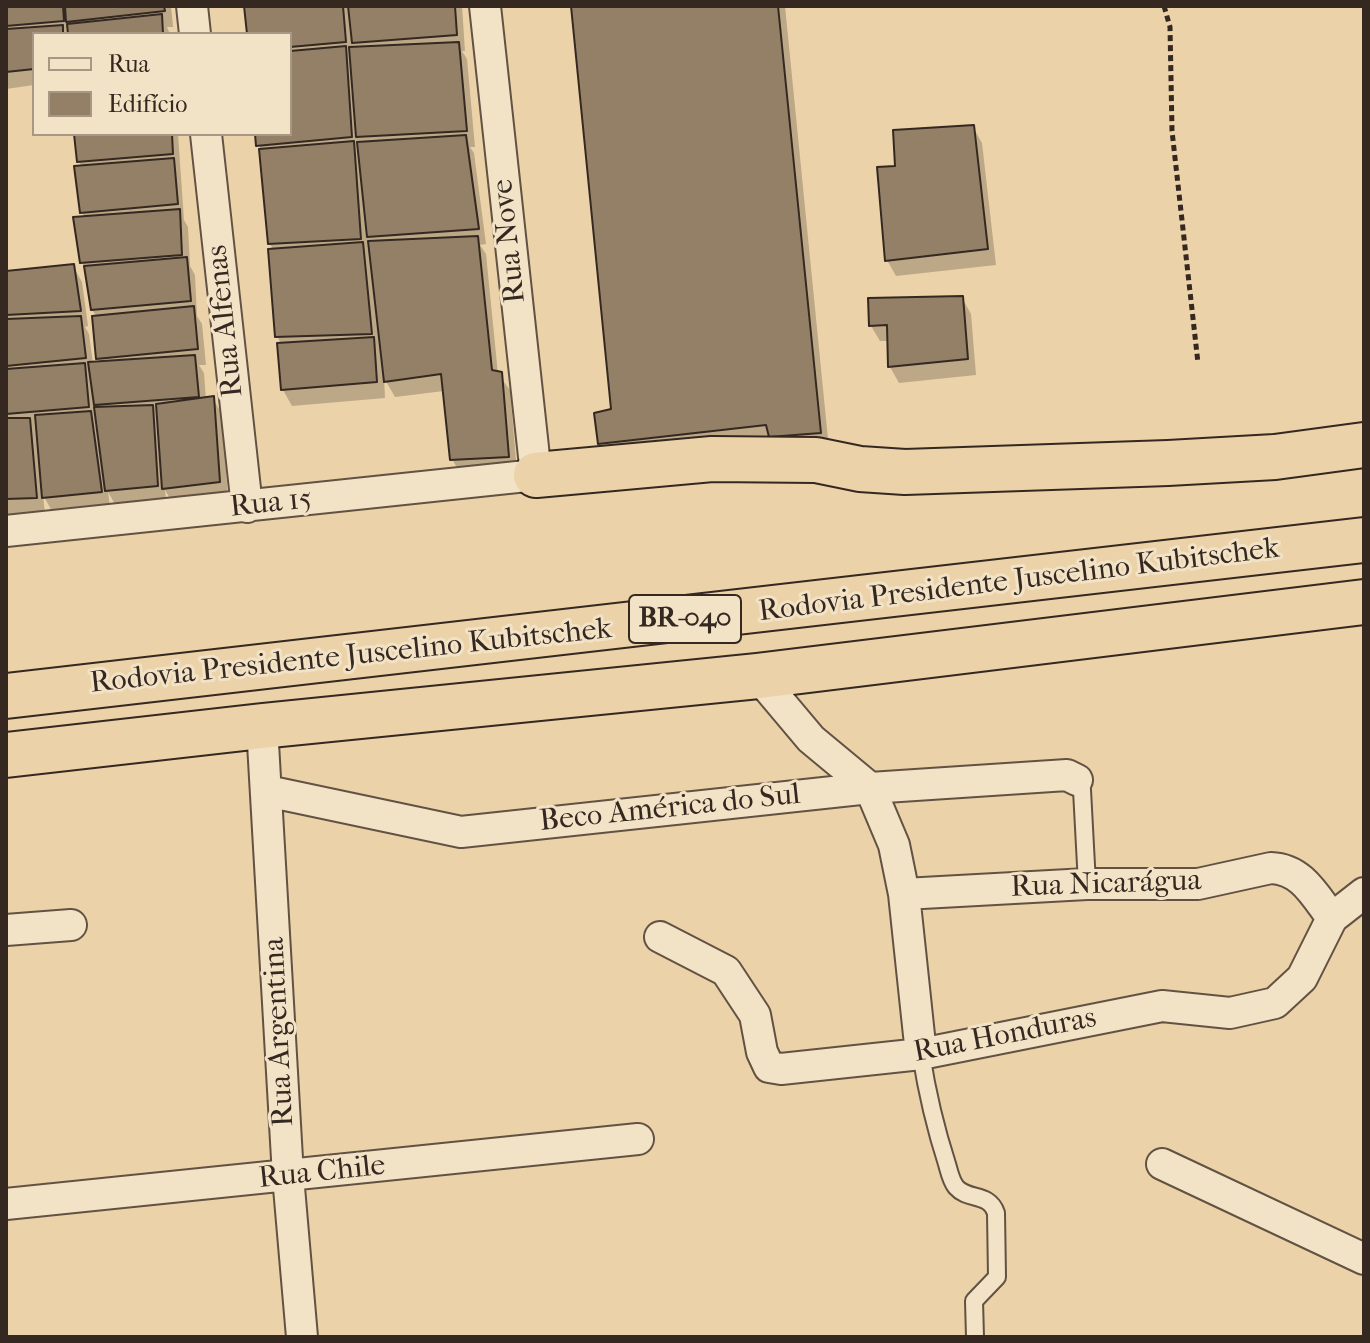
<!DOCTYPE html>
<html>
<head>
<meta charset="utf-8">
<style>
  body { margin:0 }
  #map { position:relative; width:1370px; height:1343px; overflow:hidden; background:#ebd2a8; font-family:"IM FELL French Canon",serif }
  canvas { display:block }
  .frame { position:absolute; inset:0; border:8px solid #342821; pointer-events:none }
  .legend { position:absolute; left:32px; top:32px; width:260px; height:104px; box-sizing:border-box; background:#f2e2c6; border:2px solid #a69884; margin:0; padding:10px 14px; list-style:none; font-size:24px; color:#342821 }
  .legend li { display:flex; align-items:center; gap:16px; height:40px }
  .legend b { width:40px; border:2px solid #a69884 }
</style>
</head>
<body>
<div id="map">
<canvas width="1370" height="1343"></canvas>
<div class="frame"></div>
<ul class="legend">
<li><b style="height:10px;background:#f2e2c6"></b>Rua</li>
<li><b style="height:22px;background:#938067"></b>Edifício</li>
</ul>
</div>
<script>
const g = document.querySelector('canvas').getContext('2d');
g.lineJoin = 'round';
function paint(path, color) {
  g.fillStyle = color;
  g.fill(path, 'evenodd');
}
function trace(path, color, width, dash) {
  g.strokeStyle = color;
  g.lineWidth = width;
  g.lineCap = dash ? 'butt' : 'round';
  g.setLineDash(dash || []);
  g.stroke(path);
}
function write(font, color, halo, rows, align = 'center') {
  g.font = font + ' "IM FELL French Canon",serif';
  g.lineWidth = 6;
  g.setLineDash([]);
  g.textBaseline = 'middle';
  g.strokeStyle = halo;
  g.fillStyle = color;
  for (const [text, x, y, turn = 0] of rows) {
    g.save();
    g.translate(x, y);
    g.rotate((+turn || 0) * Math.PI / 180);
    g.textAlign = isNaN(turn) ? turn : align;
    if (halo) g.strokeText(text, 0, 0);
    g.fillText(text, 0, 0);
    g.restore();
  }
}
const shadow = new Path2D(`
  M 6,6 L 171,6 L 173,27 L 167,27 L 170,34 L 34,34 L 34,85 L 6,89 Z
  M 246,6 L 462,6 L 465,51 L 462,51 L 467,59 L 475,147 L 470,147 L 474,153 L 486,244 L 480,245 L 486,254 L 498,374 L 510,390 L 517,472 L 461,475 L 452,459 L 444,391 L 395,397 L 384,378 L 385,398 L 292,406 L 283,390 L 281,344 L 277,336 L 274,251 L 270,244 L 261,151 L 257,134 L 290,134 L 290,34 L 249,34 Z
  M 573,6 L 785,6 L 829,449 L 609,459 L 600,443 L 613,410 Z
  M 973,127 L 982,143 L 996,265 L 896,276 L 887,260 L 897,167 Z
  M 76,134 L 178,134 L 184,220 L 188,227 L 190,266 L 195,275 L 197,316 L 202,324 L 206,365 L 199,365 L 204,373 L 206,400 L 213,399 L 222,414 L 228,498 L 173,504 L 165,490 L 166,501 L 116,506 L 108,492 L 110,507 L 53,513 L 43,495 L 45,514 L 6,514 L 6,273 L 73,266 L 82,282 L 88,326 L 85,327 L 89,334 L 93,364 L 101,363 L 98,358 L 97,317 L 92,310 L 86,269 L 82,263 L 85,218 L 82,212 L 82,168 L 79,161 Z
  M 962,298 L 971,314 L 976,375 L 899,383 L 890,367 L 889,341 L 880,341 L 871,326 Z`);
const building = new Path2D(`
  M 6,6 L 63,6 L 64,21 L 6,26 Z
  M 65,6 L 164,6 L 165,11 L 66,22 Z
  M 244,6 L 343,6 L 346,42 L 290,47 L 290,34 L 247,34 Z
  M 348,6 L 455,6 L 457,35 L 352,43 Z
  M 571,6 L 778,6 L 821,433 L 769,437 L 766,425 L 598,444 L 594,413 L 611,409 Z
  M 162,14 L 163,34 L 68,34 L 67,24 Z
  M 63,25 L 63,34 L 34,34 L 34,69 L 6,72 L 6,29 Z
  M 459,42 L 467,131 L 356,137 L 349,47 Z
  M 346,46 L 352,137 L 256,146 L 255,134 L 290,134 L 290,51 Z
  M 974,125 L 988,249 L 885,261 L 877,167 L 895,166 L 893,130 Z
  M 74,134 L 172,134 L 173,154 L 77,162 Z
  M 466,135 L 479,229 L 367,237 L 357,142 Z
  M 354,141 L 361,239 L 268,244 L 259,149 Z
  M 174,158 L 178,204 L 80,213 L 74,166 Z
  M 180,209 L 182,255 L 80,263 L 73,217 Z
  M 478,236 L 492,370 L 502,372 L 509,457 L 450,460 L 441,374 L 384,382 L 368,241 Z
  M 363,242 L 372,334 L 275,337 L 268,249 Z
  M 187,257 L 191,301 L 91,310 L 84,266 Z
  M 74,264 L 81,311 L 6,315 L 6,271 Z
  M 963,296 L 968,359 L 888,367 L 887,325 L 869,326 L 868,298 Z
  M 194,306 L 198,349 L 96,359 L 92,316 Z
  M 81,316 L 86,358 L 6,366 L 6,319 Z
  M 374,337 L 377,382 L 281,390 L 277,343 Z
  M 195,355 L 199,397 L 94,405 L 88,362 Z
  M 85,363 L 89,407 L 6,414 L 6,369 Z
  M 214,396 L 220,482 L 162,489 L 156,404 Z
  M 153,405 L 158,486 L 105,491 L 94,407 Z
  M 91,411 L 102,492 L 42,498 L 35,415 Z
  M 6,418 L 30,418 L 37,498 L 6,499 Z`);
const path = new Path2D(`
  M 1164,6 L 1170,27 L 1172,131 L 1198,363`);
const lane = new Path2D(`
  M 1077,780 L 1082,790 L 1087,884
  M 921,1054 C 927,1092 935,1127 947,1164 C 949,1171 951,1181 956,1187 C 968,1201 989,1192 996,1213 L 997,1277 L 974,1301 L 975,1337`);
const street = new Path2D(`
  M 192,6 L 195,34
  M 206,134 L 247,507
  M 6,531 L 536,475 L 485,6
  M 758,676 L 811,739 L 870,788 L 894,845 L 904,894 L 921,1054
  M 262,726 L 288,1176 L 302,1337
  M 267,791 L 461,832 L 870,788 L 1067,775 L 1077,780
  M 904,894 L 1087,884 L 1198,884 L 1271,868 C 1302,869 1315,896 1332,918
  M 6,930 L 71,925
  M 660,937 L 726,971 L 755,1015 L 762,1052 L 769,1067 L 781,1069 L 921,1054 L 1162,1006 L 1230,1013 L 1275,1003 L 1302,978 L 1332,918 L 1364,893
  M 1162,1164 L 1364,1259
  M 6,1204 L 638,1139`);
const highway = new Path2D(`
  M 536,475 L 712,459 L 816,460 L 860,469 L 905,472 L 1168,463 L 1275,457 L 1364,445
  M 6,696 L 1364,540
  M 6,755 L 262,726 L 758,676 L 1364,602`);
const shields = [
  [685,619,112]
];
const shieldNames = [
  ["BR-040",685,619]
];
const streetNames = [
  ["Rua Nove",510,241,-96],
  ["Rua Alfenas",226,321,-96],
  ["Rua 15",271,504,-6],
  ["Rodovia Presidente Juscelino Kubitschek",1019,581,-7],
  ["Rodovia Presidente Juscelino Kubitschek",351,657,-6],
  ["Beco América do Sul",670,809,-6],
  ["Rua Nicarágua",1106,885,-2],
  ["Rua Argentina",280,1032,-93],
  ["Rua Honduras",1005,1036,-11],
  ["Rua Chile",322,1173,-6]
];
paint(shadow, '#0003');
paint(building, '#938067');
trace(building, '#342821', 2);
trace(lane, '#625243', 20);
trace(street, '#625243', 34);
trace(highway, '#342821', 48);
trace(path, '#342821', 5, [6, 4]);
trace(lane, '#f2e2c6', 16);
trace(street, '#f2e2c6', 30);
trace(highway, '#ebd2a8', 44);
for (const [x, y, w] of shields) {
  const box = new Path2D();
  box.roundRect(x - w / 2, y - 24, w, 48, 6);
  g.fillStyle = '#f2e2c6';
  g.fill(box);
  trace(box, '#342821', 2);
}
write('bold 28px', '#342821', null, shieldNames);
write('30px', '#342821', '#f2e2c6', streetNames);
</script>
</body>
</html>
